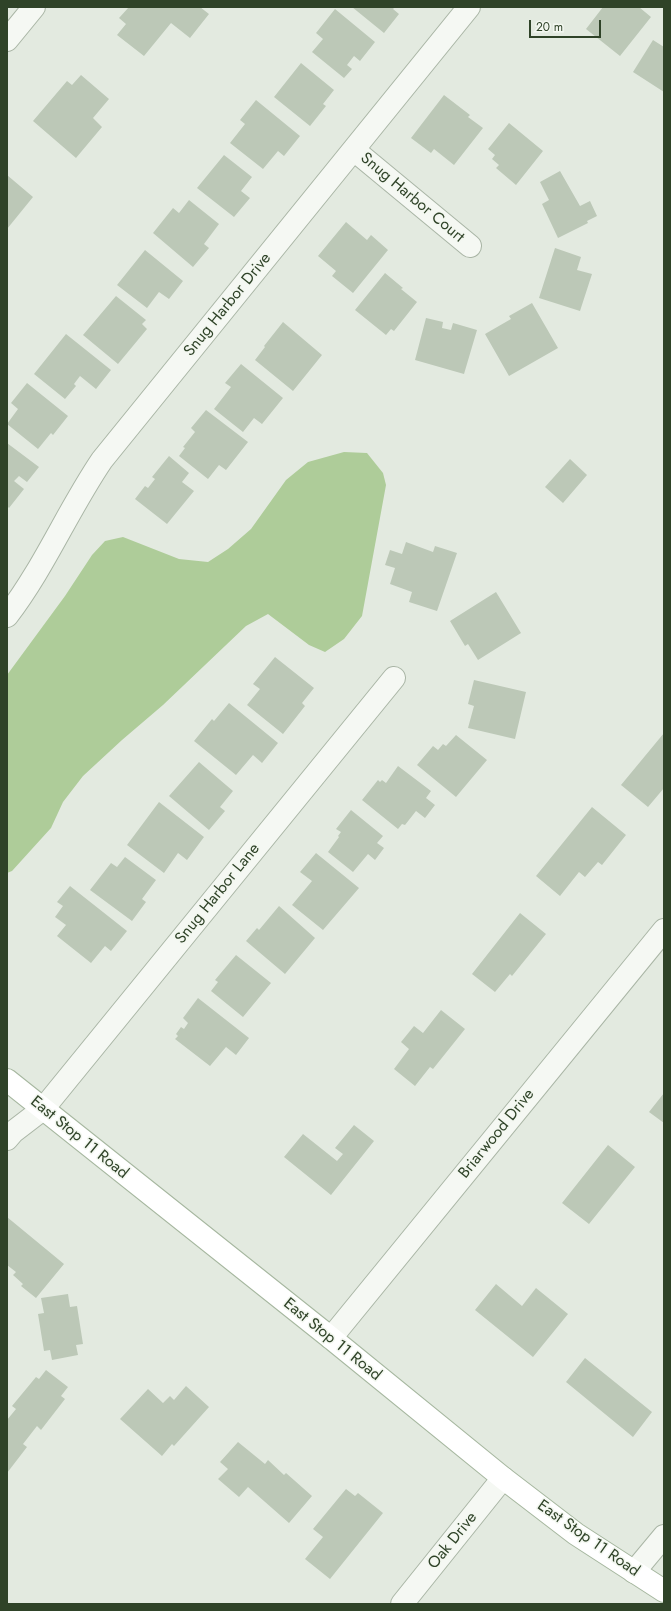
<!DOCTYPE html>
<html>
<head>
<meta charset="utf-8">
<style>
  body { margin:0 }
  #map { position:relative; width:671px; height:1611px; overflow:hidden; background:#e3eae0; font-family:Jost,sans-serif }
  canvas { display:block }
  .frame { position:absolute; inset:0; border:8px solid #2f4328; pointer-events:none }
  .scale { position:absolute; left:529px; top:20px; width:72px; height:18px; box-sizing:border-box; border:2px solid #2f4328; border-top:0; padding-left:5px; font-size:12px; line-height:14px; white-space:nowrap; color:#2f4328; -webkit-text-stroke:3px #f3f7f0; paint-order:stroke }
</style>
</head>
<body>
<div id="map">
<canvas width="671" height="1611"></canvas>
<div class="frame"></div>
<div class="scale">20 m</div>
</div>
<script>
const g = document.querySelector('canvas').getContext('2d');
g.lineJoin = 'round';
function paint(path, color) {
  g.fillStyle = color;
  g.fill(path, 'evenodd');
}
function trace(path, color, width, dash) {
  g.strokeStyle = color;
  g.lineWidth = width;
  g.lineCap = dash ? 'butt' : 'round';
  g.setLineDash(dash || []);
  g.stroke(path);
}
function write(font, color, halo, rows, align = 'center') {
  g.font = font + ' Jost,sans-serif';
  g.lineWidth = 3;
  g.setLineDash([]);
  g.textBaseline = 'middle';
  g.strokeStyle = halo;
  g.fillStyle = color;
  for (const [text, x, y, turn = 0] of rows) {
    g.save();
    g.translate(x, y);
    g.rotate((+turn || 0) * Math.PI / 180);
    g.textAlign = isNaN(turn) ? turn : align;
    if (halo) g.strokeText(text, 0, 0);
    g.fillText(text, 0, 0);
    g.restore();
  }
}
const water = new Path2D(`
  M 344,452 L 367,453 L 383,473 L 386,485 L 362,616 L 344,639 L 325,652 L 309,645 L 268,614 L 246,626 L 163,705 L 122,740 L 83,776 L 63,802 L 51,828 L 12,871 L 7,873 L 7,675 L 65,596 L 92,555 L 105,541 L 123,537 L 179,559 L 208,562 L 228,549 L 251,529 L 286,480 L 308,462 Z`);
const building = new Path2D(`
  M 129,7 L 200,7 L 209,14 L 190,38 L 171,23 L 144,56 L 117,35 L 126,24 L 119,18 Z
  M 352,7 L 395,7 L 393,9 L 399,14 L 384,33 Z
  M 603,7 L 639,7 L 651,17 L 620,56 L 586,29 Z
  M 335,9 L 375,42 L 360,61 L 354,56 L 347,65 L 352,69 L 344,78 L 312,52 L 323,39 L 316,33 Z
  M 653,40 L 664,47 L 664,92 L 633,72 Z
  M 301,63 L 334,90 L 323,104 L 326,106 L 310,126 L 274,97 Z
  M 81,75 L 109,99 L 93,118 L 102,127 L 76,158 L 33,121 L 67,81 L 72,85 Z
  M 444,95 L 470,115 L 468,117 L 483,128 L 454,165 L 434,149 L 431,153 L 411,138 Z
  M 256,100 L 300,136 L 284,156 L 278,151 L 263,169 L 230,143 L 245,124 L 240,120 Z
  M 509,123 L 543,151 L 516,185 L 496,168 L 499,165 L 492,159 L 495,155 L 488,149 Z
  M 224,155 L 252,177 L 241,191 L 250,198 L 234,217 L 197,188 Z
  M 560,171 L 580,206 L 590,201 L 597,216 L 587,221 L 588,223 L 558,238 L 542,204 L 549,200 L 540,182 Z
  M 7,175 L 33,197 L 7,229 Z
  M 189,200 L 219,224 L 204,244 L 209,248 L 193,267 L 153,233 L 173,208 L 179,213 Z
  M 346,222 L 367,240 L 371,235 L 388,250 L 353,293 L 332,276 L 336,271 L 318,256 Z
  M 555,248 L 581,257 L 577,270 L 592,274 L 580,311 L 539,298 Z
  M 145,250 L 183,281 L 169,299 L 159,292 L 147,308 L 117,285 Z
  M 385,273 L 403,288 L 401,289 L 417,302 L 394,331 L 391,329 L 386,335 L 355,310 Z
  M 116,296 L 146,320 L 142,324 L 147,329 L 118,364 L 83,335 Z
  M 532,303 L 558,348 L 509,376 L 485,334 L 511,319 L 509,316 Z
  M 426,318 L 443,322 L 442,328 L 451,330 L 453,323 L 477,330 L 464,374 L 415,360 Z
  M 283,322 L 322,355 L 293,391 L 255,360 L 265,347 L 264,346 Z
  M 66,334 L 111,370 L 96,389 L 80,376 L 74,384 L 76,386 L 65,399 L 34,374 Z
  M 241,364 L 283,398 L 262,424 L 254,418 L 243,432 L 214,409 L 231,387 L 225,383 Z
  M 27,383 L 68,416 L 53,435 L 51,433 L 38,449 L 7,424 L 18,409 L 11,403 Z
  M 206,410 L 248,442 L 226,470 L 219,465 L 208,479 L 179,456 L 185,448 L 183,447 L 195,432 L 191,428 Z
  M 7,443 L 39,467 L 27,482 L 19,476 L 14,481 L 24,489 L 9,508 L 7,506 Z
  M 169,456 L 189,473 L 182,482 L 194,491 L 167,524 L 135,499 L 145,486 L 148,488 L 155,479 L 152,477 Z
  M 570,459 L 587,475 L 563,503 L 545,487 Z
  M 406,542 L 433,552 L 435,546 L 457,553 L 437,611 L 409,602 L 412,592 L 390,584 L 395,568 L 385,565 L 390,550 L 402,554 Z
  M 496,592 L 521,633 L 478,660 L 468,644 L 465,646 L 450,621 Z
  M 275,657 L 314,688 L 302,703 L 305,706 L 283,734 L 247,705 L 260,689 L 253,684 Z
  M 474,680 L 526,692 L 515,739 L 468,728 L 474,706 L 468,704 Z
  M 229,703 L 278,743 L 262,763 L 253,755 L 236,775 L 194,741 L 212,719 L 214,721 Z
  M 664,733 L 664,788 L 648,807 L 621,785 Z
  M 456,735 L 487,760 L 456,797 L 417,765 L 433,746 L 438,750 L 443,744 L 446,746 Z
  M 199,762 L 233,791 L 220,807 L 225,811 L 209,830 L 169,796 Z
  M 398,766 L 431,791 L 426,798 L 435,805 L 425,818 L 416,811 L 405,825 L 402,824 L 398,829 L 362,800 L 378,780 L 380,782 L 382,780 L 386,783 Z
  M 159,802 L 204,837 L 187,860 L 178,853 L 164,873 L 127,845 Z
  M 592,807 L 626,835 L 602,865 L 598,862 L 585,877 L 579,872 L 560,896 L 536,876 Z
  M 351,810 L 383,836 L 377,843 L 384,848 L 375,860 L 368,854 L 353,872 L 328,852 L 339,837 L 338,836 L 341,832 L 336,829 Z
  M 316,853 L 359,888 L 323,930 L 292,905 L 312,881 L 300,872 Z
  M 125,857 L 156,880 L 142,899 L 146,902 L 132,921 L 90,890 L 111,863 L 117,867 Z
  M 70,886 L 127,931 L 111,951 L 105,946 L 91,963 L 57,936 L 66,925 L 55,917 L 63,906 L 57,902 Z
  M 279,906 L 315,938 L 285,974 L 246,941 L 257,928 L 259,930 Z
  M 520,913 L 546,934 L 512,976 L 510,974 L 495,992 L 472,974 Z
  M 236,955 L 271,983 L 243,1017 L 211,991 L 218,982 L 215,980 Z
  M 198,998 L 249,1038 L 236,1055 L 226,1047 L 210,1066 L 175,1039 L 178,1036 L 176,1034 L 181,1027 L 184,1029 L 188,1023 L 183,1018 Z
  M 441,1010 L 465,1029 L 433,1069 L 430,1067 L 415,1086 L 394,1069 L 409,1049 L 401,1042 L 414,1026 L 423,1033 Z
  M 664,1093 L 664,1123 L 649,1112 Z
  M 354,1125 L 374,1141 L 331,1195 L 284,1157 L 303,1134 L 337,1161 L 343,1154 L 335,1148 Z
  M 608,1145 L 635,1167 L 589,1224 L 562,1203 Z
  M 7,1217 L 64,1264 L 36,1298 L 21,1286 L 23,1284 L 13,1275 L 16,1272 L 7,1265 Z
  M 496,1284 L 522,1306 L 536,1288 L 568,1314 L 533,1357 L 475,1310 Z
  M 68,1294 L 70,1307 L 77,1306 L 83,1344 L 76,1345 L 78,1355 L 52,1360 L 50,1350 L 44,1351 L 38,1314 L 44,1313 L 41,1298 Z
  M 585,1358 L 652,1412 L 633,1437 L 566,1382 Z
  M 46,1370 L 68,1387 L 61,1396 L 65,1399 L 41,1430 L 37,1426 L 23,1444 L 27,1447 L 7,1473 L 7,1420 L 16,1409 L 12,1406 L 36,1377 L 39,1379 Z
  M 186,1386 L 209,1407 L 174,1446 L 172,1444 L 162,1456 L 120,1419 L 148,1389 L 163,1403 L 170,1396 L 174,1400 Z
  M 238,1442 L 265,1464 L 268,1460 L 284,1475 L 286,1473 L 312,1496 L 289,1523 L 248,1487 L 239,1497 L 218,1479 L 228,1469 L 220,1462 Z
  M 346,1489 L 355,1496 L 358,1493 L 383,1513 L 330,1579 L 305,1559 L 323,1537 L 313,1529 Z`);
const minor = new Path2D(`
  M 7,40 L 34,7
  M 354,150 L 470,246
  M 7,616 C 44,568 68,510 102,460 L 469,7
  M 7,1139 L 13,1132 L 43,1109 L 394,678
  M 331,1338 L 664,930
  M 634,1572 L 664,1536
  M 402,1604 L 503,1478`);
const major = new Path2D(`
  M 7,1080 L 331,1338 L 503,1478 L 576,1534 L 664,1591`);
const streetNames = [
  ["Snug Harbor Court",412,198,40],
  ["Snug Harbor Drive",228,305,-51],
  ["Snug Harbor Lane",218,894,-51],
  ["Briarwood Drive",497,1134,-51],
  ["East Stop 11 Road",79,1138,39],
  ["East Stop 11 Road",332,1340,39],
  ["East Stop 11 Road",588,1539,35],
  ["Oak Drive",453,1541,-51]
];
paint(water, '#aecc99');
paint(building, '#bcc8b7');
trace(minor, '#a9b5a5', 24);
trace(major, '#a6b79f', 24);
trace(minor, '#f5f8f3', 22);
trace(major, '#fff', 22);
write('16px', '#2f4328', '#f3f7f0', streetNames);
</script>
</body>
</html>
